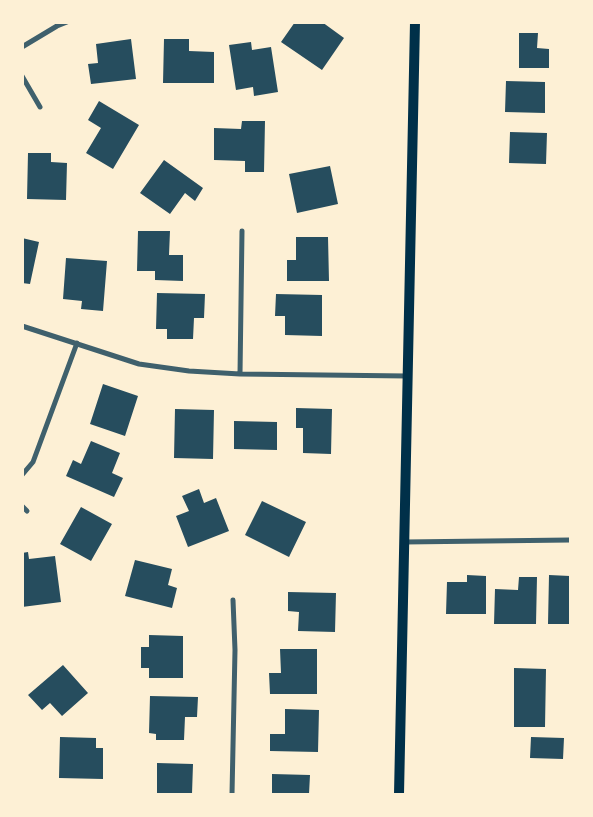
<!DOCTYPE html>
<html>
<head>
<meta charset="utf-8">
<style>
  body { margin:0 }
  #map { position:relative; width:593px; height:817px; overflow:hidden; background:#fdf0d5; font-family:Mulish,sans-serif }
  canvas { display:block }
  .frame { position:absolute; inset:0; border:24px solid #fdf0d5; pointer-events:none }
</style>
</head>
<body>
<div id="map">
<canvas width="593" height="817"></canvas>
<div class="frame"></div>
</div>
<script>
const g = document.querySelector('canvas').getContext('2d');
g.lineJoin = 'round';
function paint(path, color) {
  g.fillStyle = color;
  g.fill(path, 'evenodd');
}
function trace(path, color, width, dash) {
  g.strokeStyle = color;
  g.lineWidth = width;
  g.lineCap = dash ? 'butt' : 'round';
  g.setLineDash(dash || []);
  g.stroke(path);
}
const building = new Path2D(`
  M 295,22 L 322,22 L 344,38 L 322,70 L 281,42 Z
  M 519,33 L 538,33 L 537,48 L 549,49 L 549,68 L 519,68 Z
  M 131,39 L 136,79 L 91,84 L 88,64 L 98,63 L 96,44 Z
  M 164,39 L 189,39 L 189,51 L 214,52 L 214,83 L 163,83 Z
  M 251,42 L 252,50 L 271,47 L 278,92 L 254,96 L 253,87 L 236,90 L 229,45 Z
  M 506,81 L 545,82 L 545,113 L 505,112 Z
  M 99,101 L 139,125 L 113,169 L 86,153 L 101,128 L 88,120 Z
  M 242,121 L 265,121 L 264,172 L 245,172 L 245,161 L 214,160 L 214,128 L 241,129 Z
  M 510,132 L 547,133 L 546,164 L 509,163 Z
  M 28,153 L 51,153 L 51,162 L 67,163 L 66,200 L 27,199 Z
  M 164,160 L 203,188 L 195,201 L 185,193 L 170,214 L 140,193 Z
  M 330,166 L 338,204 L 297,213 L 289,174 Z
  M 138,231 L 170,231 L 169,255 L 183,255 L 183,281 L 155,280 L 155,271 L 137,271 Z
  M 296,237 L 328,237 L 329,281 L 287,281 L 287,260 L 296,260 Z
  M 22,238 L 39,242 L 30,284 L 22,283 Z
  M 66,258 L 107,261 L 103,311 L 81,309 L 82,301 L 63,299 Z
  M 157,293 L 205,294 L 204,318 L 194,318 L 193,339 L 167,339 L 167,329 L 156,329 Z
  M 276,294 L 322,295 L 322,336 L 285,335 L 285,316 L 275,316 Z
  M 103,384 L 138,396 L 125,436 L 90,424 Z
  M 296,408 L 332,409 L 331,454 L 303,453 L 303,428 L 296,428 Z
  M 175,409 L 214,410 L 213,459 L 174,458 Z
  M 234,421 L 277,422 L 277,450 L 234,449 Z
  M 91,441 L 120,453 L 112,473 L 123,478 L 114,497 L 66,476 L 73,460 L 81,464 Z
  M 199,489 L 204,503 L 216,498 L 229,531 L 188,547 L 176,516 L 189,511 L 182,496 Z
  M 262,501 L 306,522 L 289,557 L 245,535 Z
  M 81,507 L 112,524 L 91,561 L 60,544 Z
  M 28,552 L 29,559 L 55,556 L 61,602 L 22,607 L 22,553 Z
  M 135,560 L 172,569 L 168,585 L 177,588 L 172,608 L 125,596 Z
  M 467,575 L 486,576 L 486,614 L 446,614 L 447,582 L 467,582 Z
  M 549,575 L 570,576 L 570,624 L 548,624 Z
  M 519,577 L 537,577 L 536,624 L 494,624 L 495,589 L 518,590 Z
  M 288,592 L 336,593 L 335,632 L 298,631 L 299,612 L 288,611 Z
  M 149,635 L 183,636 L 183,678 L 149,678 L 149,668 L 141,668 L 141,647 L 149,647 Z
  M 280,649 L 317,649 L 317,694 L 270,694 L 269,673 L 281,673 Z
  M 63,665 L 88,693 L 62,716 L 50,703 L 42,710 L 28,695 Z
  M 514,668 L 546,669 L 545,727 L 514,727 Z
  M 150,696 L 198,697 L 197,717 L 185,717 L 184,740 L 156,740 L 156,734 L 149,733 Z
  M 285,709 L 319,710 L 318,752 L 270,751 L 270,734 L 285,734 Z
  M 60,737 L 96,738 L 96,748 L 103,748 L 103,779 L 59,778 Z
  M 531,737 L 564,738 L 563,759 L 530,758 Z
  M 157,763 L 193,764 L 192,794 L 157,794 Z
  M 272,774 L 310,775 L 309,794 L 272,794 Z`);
const minor = new Path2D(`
  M 22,47 L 57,26 L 67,22
  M 22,76 L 40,107
  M 22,326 L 139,364 L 189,371 L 240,374 L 407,376
  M 240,374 L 242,231
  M 22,475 L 33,462 L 77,343
  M 22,506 L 27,511
  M 404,542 L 570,540
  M 232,794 L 235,650 L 233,600`);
const secondary = new Path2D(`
  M 399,794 L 415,22`);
paint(building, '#264d5e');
trace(minor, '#3f606c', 5);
trace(secondary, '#003049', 10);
</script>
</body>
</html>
